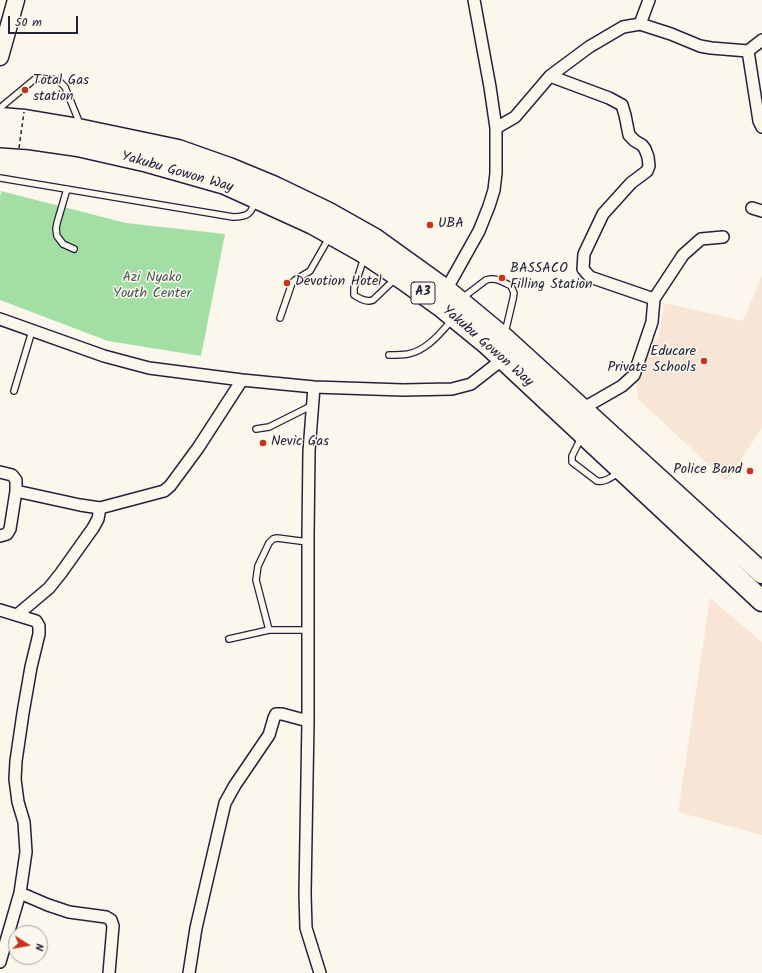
<!DOCTYPE html>
<html>
<head>
<meta charset="utf-8">
<style>
  body { margin:0 }
  #map { position:relative; width:762px; height:973px; overflow:hidden; background:#fbf7ec; font-family:Kalam,sans-serif }
  canvas { display:block }
  .north { position:absolute; left:8px; top:925px; width:40px; height:40px; box-sizing:border-box; background:#fbf7ec; border:1px solid #a4a2a5; border-radius:50%; rotate:101deg; font-size:11px; font-weight:700; line-height:16px; text-align:center; color:#22223b }
  .north::after { content:''; display:block; margin:auto; width:14px; height:18px; background:#c8321e; clip-path:polygon(50% 0,100% 100%,50% 72%,0 100%) }
  .scale { position:absolute; left:8px; top:16px; width:70px; height:18px; box-sizing:border-box; border:2px solid #22223b; border-top:0; padding-left:5px; font-size:12px; line-height:14px; white-space:nowrap; color:#22223b; -webkit-text-stroke:3px #fbf7ec; paint-order:stroke }
</style>
</head>
<body>
<div id="map">
<canvas width="762" height="973"></canvas>
<div class="north">N</div>
<div class="scale">50 m</div>
</div>
<script>
const g = document.querySelector('canvas').getContext('2d');
g.lineJoin = 'round';
function paint(path, color) {
  g.fillStyle = color;
  g.fill(path, 'evenodd');
}
function trace(path, color, width, dash) {
  g.strokeStyle = color;
  g.lineWidth = width;
  g.lineCap = dash ? 'butt' : 'round';
  g.setLineDash(dash || []);
  g.stroke(path);
}
function write(font, color, halo, rows, align = 'center') {
  g.font = font + ' Kalam,sans-serif';
  g.lineWidth = 3;
  g.setLineDash([]);
  g.textBaseline = 'middle';
  g.strokeStyle = halo;
  g.fillStyle = color;
  for (const [text, x, y, turn = 0] of rows) {
    g.save();
    g.translate(x, y);
    g.rotate((+turn || 0) * Math.PI / 180);
    g.textAlign = isNaN(turn) ? turn : align;
    if (halo) g.strokeText(text, 0, 0);
    g.fillText(text, 0, 0);
    g.restore();
  }
}
const built = new Path2D(`
  M 762,276 L 762,428 L 726,481 L 637,398 L 637,382 L 654,340 L 658,339 L 665,303 L 743,321 Z
  M 710,598 L 762,642 L 762,835 L 678,812 Z`);
const green = new Path2D(`
  M 1,191 L 126,223 L 225,234 L 201,356 L 108,341 L 0,300 L 0,197 Z`);
const lane = new Path2D(`
  M 0,108 L 36,78 L 58,80 L 65,87 L 80,124
  M 0,178 L 233,217 C 247,217 252,214 255,200
  M 67,189 L 57,223 L 56,229 L 57,236 L 63,244 L 74,249
  M 364,258 L 354,288 L 354,295 C 359,298 366,303 373,300 L 396,278
  M 461,299 L 486,280 C 496,277 503,282 511,286 L 514,293 L 513,299 L 505,333
  M 280,318 L 292,283 L 295,280 L 310,271 L 330,236
  M 389,355 C 395,355 402,355 408,354 C 428,350 440,333 453,319
  M 14,391 L 32,331
  M 256,429 L 269,427 L 313,405
  M 581,438 L 572,456 L 572,462 L 597,481 C 605,483 613,476 620,472
  M 269,630 L 256,580 L 258,566 L 269,543 L 273,539 L 277,538 L 308,542
  M 229,639 L 269,630 L 308,630`);
const street = new Path2D(`
  M 640,24 L 649,0
  M 748,51 L 759,121 L 762,127
  M 550,76 L 609,98 L 622,105 L 625,115 L 629,135 L 635,141 L 642,145 L 645,149 L 648,157 L 649,166 L 647,171 L 631,183 L 603,214 L 584,254 L 583,269 L 590,277 L 654,299
  M 496,128 L 515,117 L 550,76 L 589,47 L 623,27 L 640,24 L 671,34 L 700,46 L 711,48 L 748,51 L 762,40
  M 752,208 L 762,211
  M 446,290 L 479,231 L 489,206 L 494,190 L 496,173 L 496,128 L 490,87 L 474,0
  M 0,319 L 104,356 L 149,368 L 242,380 L 314,387 L 403,390 L 452,389 L 471,384 L 503,359
  M 314,387 L 309,451 L 308,536 L 308,721 L 305,894 L 306,928 L 320,973
  M 582,409 L 622,386 L 634,375 L 652,322 L 654,299 L 683,255 L 701,239 L 723,237
  M 0,472 L 12,475 L 16,480 L 16,491 L 10,529 L 7,534 L 0,536
  M 16,491 L 80,505 L 100,508 L 164,491 L 170,486 L 198,448 L 242,380
  M 0,610 L 36,621 L 39,626 L 39,634 L 31,667 L 23,713 L 16,761 L 15,779 L 18,802 L 24,822 L 26,852 L 20,893 L 0,962
  M 17,615 L 49,588 L 61,573 L 93,528 L 98,519 L 100,508
  M 20,893 L 48,905 L 69,912 L 106,917 L 111,920 L 113,926 L 109,973
  M 189,973 L 196,928 L 225,803 L 235,785 L 269,735 L 274,718 L 276,714 L 282,714 L 308,721`);
const secondary = new Path2D(`
  M 0,57 L 16,0`);
const highway = new Path2D(`
  M 0,118 L 25,120 L 73,128 L 178,150 L 229,168 L 275,187 L 327,212 L 375,239 L 446,290 L 504,338 L 762,573
  M 0,137 L 30,139 L 78,146 L 144,161 L 225,184 L 313,224 L 361,251 L 404,280 L 443,308 L 487,344 L 762,601`);
const pathBridge = new Path2D(`
  M 19,148 L 24,112`);
const markers = [
  [25,90,4,"#c8321e"],
  [430,225,4,"#c8321e"],
  [502,278,4,"#c8321e"],
  [287,283,4,"#c8321e"],
  [704,361,4,"#c8321e"],
  [263,443,4,"#c8321e"],
  [750,471,4,"#c8321e"]
];
const shields = [
  [423,293,24]
];
const shieldNames = [
  ["A3",423,293]
];
const poiNames = [
  ["Total Gas",33,82],
  ["station",33,98],
  ["UBA",438,225],
  ["BASSACO",510,270],
  ["Filling Station",510,286],
  ["Devotion Hotel",295,283],
  ["Educare",696,353,"right"],
  ["Private Schools",696,369,"right"],
  ["Nevic Gas",271,443],
  ["Police Band",742,471,"right"]
];
const streetNames = [
  ["Yakubu Gowon Way",177,173,16],
  ["Yakubu Gowon Way",487,347,41]
];
const parkNames = [
  ["Azi Nyako",152,279],
  ["Youth Center",152,295]
];
paint(built, '#f8e5d6');
paint(green, '#a3dfa5');
trace(lane, '#22223b', 8);
trace(street, '#22223b', 14);
trace(secondary, '#22223b', 19);
trace(highway, '#22223b', 23);
trace(lane, '#fbf7ec', 5.5);
trace(street, '#fbf7ec', 11);
trace(secondary, '#fbf7ec', 16);
trace(highway, '#fbf7ec', 20);
trace(pathBridge, '#22223b', 1.5, [4, 3]);
for (const [x, y, r, color] of markers) {
  const dot = new Path2D();
  dot.arc(x, y, r, 0, 2 * Math.PI);
  g.fillStyle = color;
  g.fill(dot);
  trace(dot, '#fbf7ec', 1.5);
}
for (const [x, y, w] of shields) {
  const box = new Path2D();
  box.roundRect(x - w / 2, y - 11, w, 22, 3);
  g.fillStyle = '#fbf7ec';
  g.fill(box);
  trace(box, '#22223b', 1);
}
write('bold 13px', '#22223b', null, shieldNames);
write('14px', '#22223b', '#fbf7ec', poiNames, 'left');
write('14px', '#22223b', '#fbf7ec', streetNames);
write('14px', '#495b5b', '#fbf7ec', parkNames);
</script>
</body>
</html>
